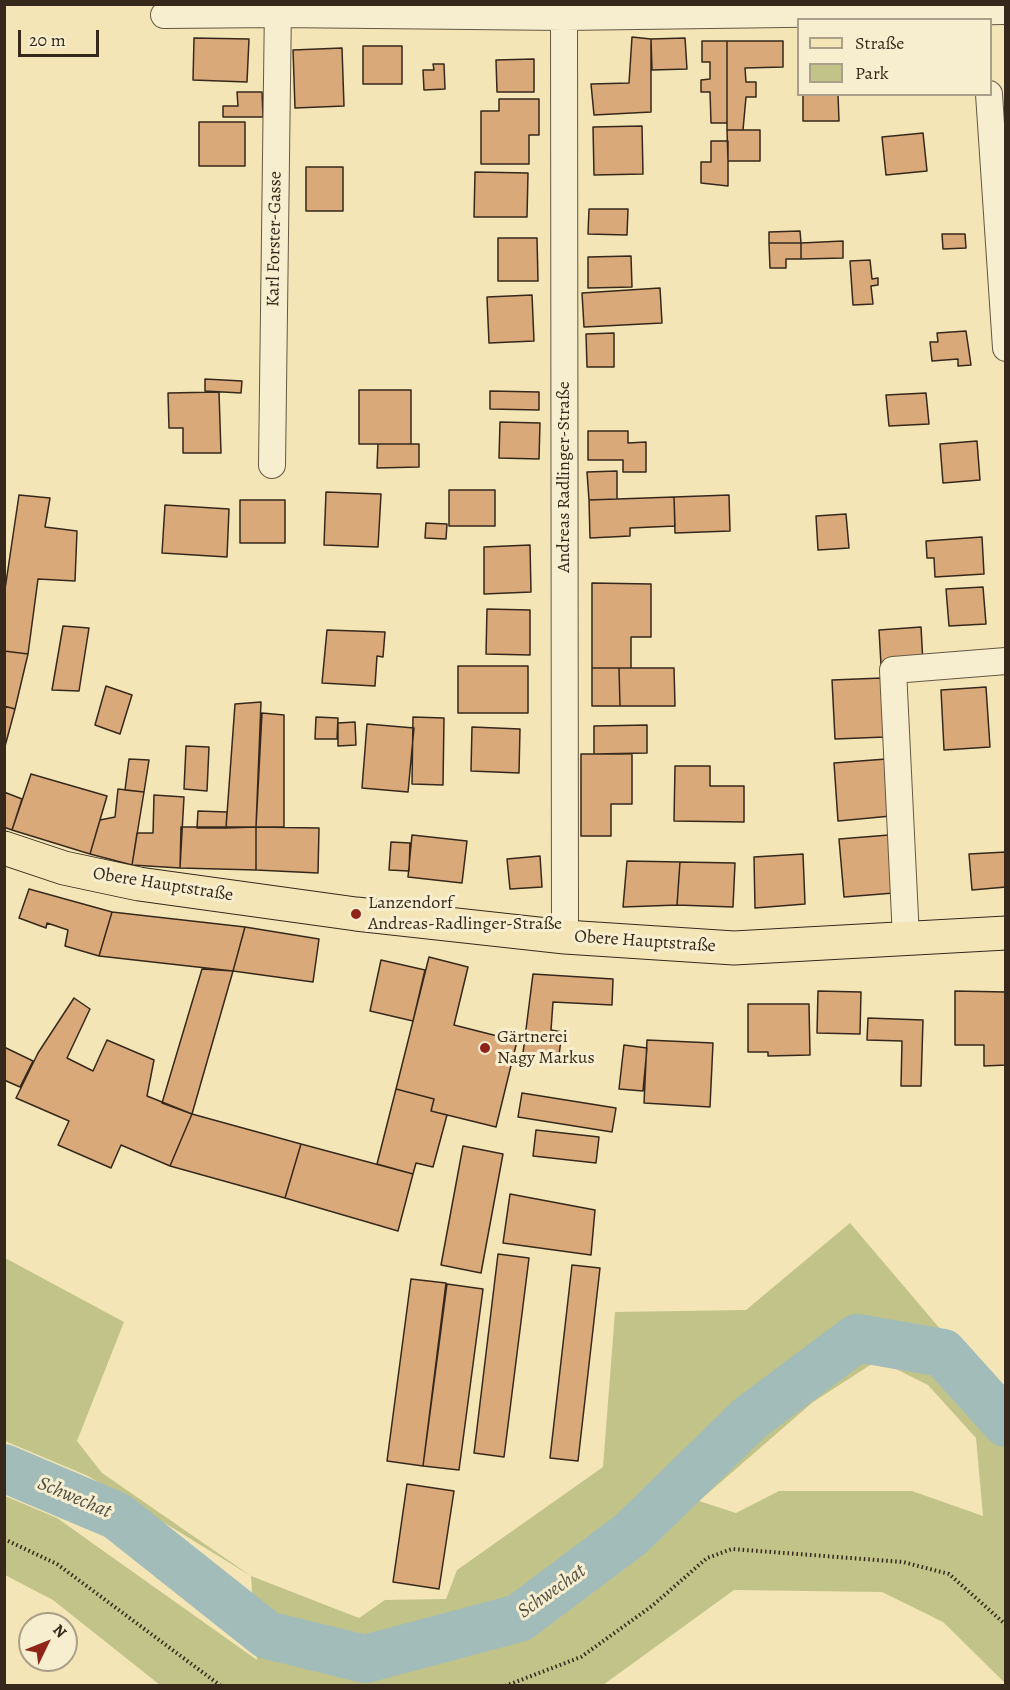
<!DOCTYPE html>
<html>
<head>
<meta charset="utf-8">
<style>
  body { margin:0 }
  #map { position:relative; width:1010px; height:1690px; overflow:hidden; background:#f3e5b6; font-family:Alegreya,serif }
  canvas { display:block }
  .frame { position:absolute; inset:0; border:6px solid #36291b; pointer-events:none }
  .legend { position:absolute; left:797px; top:18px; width:195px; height:78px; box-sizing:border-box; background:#f7eed0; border:2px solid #aa9f88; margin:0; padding:8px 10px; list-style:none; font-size:18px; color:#36291b }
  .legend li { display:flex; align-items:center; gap:12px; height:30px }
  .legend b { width:30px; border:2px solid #aa9f88 }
  .north { position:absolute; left:18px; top:1612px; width:60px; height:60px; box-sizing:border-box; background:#f7eed0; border:2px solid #aa9f88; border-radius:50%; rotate:47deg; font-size:16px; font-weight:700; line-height:24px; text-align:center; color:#36291b }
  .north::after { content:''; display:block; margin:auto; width:21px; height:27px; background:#8f2418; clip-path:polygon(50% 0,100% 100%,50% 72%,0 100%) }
  .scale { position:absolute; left:18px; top:30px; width:81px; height:27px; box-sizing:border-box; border:3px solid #36291b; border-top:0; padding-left:8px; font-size:18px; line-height:21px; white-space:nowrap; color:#36291b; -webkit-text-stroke:4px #f7eed0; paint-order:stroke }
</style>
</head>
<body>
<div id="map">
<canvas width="1010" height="1690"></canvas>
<div class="frame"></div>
<ul class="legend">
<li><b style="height:8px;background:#f3e5b6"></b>Straße</li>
<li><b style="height:16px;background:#c1c389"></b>Park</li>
</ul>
<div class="north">N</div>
<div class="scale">20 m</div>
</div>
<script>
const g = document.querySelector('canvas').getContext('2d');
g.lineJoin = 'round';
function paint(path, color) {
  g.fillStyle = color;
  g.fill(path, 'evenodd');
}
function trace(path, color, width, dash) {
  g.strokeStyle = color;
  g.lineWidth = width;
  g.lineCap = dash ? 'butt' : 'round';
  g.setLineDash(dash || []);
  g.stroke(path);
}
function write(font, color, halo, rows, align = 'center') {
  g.font = font + ' Alegreya,serif';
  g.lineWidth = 6;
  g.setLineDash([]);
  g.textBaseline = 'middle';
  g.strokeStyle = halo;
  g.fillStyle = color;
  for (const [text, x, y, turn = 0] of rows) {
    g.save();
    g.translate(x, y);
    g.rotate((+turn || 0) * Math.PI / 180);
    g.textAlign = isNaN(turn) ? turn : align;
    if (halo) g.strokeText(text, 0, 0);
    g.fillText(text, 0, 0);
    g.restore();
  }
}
const green = new Path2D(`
  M 850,1223 L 1005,1405 L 1005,1683 L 943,1622 L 882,1592 L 734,1590 L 603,1685 L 160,1685 L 53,1600 L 5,1575 L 5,1496 L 57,1518 L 257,1660 L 251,1576 L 88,1476 L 5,1441 L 5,1258 L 124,1322 L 77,1441 L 102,1473 L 251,1576 L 359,1618 L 385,1600 L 446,1599 L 457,1570 L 603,1467 L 615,1312 L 746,1310 ZM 878,1360 L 928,1385 L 976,1438 L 983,1516 L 912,1491 L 779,1491 L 736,1513 L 699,1501 L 813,1402 Z`);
const river = new Path2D(`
  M 4,1468 L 117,1516 L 267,1635 L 365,1659 L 519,1618 L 631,1534 L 750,1418 L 857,1338 L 943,1353 L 1006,1423`);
const building = new Path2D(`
  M 632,37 L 651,39 L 651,112 L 594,115 L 591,84 L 629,83 Z
  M 194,38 L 249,39 L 247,82 L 193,80 Z
  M 685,38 L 687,69 L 652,70 L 651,39 Z
  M 702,41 L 727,41 L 727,123 L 711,123 L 710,92 L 701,92 L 701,80 L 710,79 L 710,62 L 702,62 Z
  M 727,41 L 783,41 L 783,67 L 745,68 L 746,82 L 756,82 L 756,97 L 746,97 L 743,130 L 727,130 Z
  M 363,46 L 402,46 L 402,84 L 363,84 Z
  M 342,48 L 344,106 L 295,108 L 293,50 Z
  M 534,59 L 534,92 L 497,92 L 496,60 Z
  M 433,64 L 444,64 L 445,89 L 424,90 L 423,70 L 434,70 Z
  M 237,92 L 262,92 L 263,117 L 223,117 L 223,106 L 238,106 Z
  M 803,94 L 838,94 L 839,121 L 803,121 Z
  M 499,99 L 539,99 L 539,135 L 529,135 L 529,164 L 481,164 L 481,111 L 499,111 Z
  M 199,122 L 245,122 L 245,166 L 199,166 Z
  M 642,126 L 643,174 L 594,175 L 593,127 Z
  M 727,130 L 760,130 L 760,161 L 728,161 Z
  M 923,133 L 927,171 L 886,175 L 882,137 Z
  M 711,141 L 728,141 L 728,186 L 701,183 L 701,162 L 711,162 Z
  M 306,167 L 343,167 L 343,211 L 306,211 Z
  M 475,172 L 528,173 L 527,217 L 474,217 Z
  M 589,209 L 628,209 L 627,235 L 588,234 Z
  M 800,231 L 801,243 L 769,243 L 769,232 Z
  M 942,234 L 965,234 L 966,248 L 943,249 Z
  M 498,238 L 537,238 L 538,281 L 498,281 Z
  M 843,241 L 843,258 L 801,259 L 801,243 Z
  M 769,243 L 801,243 L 801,259 L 786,259 L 786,268 L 770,268 Z
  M 631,256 L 632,287 L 588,288 L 588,257 Z
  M 870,260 L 872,279 L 878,278 L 878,285 L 871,286 L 873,304 L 853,305 L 850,261 Z
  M 660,288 L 662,323 L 584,327 L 582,293 Z
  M 532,295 L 534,341 L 489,343 L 487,297 Z
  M 966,331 L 971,365 L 958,366 L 958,359 L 932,361 L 930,342 L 938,342 L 937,333 Z
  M 614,333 L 614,367 L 587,367 L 586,334 Z
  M 205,379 L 242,381 L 241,393 L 205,391 Z
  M 359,390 L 411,390 L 411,444 L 359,444 Z
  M 490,391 L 539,392 L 539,410 L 490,409 Z
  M 219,392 L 221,453 L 183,453 L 183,428 L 169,428 L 168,393 Z
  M 926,393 L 929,424 L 889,426 L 886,395 Z
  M 500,422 L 540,423 L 539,459 L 499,458 Z
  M 588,431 L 628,431 L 628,443 L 646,442 L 646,472 L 623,472 L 623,460 L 588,460 Z
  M 977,441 L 980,480 L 943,483 L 940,444 Z
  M 378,444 L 419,444 L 419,467 L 377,468 Z
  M 617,471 L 617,499 L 589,500 L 587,472 Z
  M 449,490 L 495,490 L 495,526 L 449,526 Z
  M 326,492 L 381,494 L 378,547 L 324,545 Z
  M 19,495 L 50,498 L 45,527 L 77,531 L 75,581 L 38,579 L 28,654 L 4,651 L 4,596 Z
  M 729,495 L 730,531 L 675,533 L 674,497 Z
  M 674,497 L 675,526 L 630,528 L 630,536 L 590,538 L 589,500 Z
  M 240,500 L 285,500 L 285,543 L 240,543 Z
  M 165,505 L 229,509 L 227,557 L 162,553 Z
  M 846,514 L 849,548 L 818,550 L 816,516 Z
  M 426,523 L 447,524 L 446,539 L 425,538 Z
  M 982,537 L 984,574 L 935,577 L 934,558 L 927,558 L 926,541 Z
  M 530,545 L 531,592 L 484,594 L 484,547 Z
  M 592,583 L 651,584 L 651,637 L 631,637 L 631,668 L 592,668 Z
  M 983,587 L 986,624 L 949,626 L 946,589 Z
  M 487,609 L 530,610 L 530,655 L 486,654 Z
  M 63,626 L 89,628 L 79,691 L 52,690 Z
  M 921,627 L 923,663 L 881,665 L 879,630 Z
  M 327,630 L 385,632 L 383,657 L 377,656 L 375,686 L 322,683 Z
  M 4,651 L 28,654 L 15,709 L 4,706 Z
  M 458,666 L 528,666 L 528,713 L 458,713 Z
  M 592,668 L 619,668 L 620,706 L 592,706 Z
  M 619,668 L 674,668 L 675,706 L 620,706 Z
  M 882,678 L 885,737 L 835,739 L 832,680 Z
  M 106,686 L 132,695 L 120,734 L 95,725 Z
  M 986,687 L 990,747 L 944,750 L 941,690 Z
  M 261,702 L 256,827 L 226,828 L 235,704 Z
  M 4,706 L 15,709 L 4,750 Z
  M 262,713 L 284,715 L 284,827 L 256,827 Z
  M 316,717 L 338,718 L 337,739 L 315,739 Z
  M 413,717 L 444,718 L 443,785 L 412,784 Z
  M 355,722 L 356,745 L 338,746 L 338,723 Z
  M 367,724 L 414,728 L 408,792 L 362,788 Z
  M 647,725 L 647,753 L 594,754 L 594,726 Z
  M 472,727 L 520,729 L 519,773 L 471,771 Z
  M 186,746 L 209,747 L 207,791 L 184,789 Z
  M 581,754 L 632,754 L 632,804 L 611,804 L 611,836 L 581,836 Z
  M 129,759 L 149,760 L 144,792 L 125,790 Z
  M 886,759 L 891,816 L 838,821 L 834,763 Z
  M 675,766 L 710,766 L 710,786 L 744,786 L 744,822 L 674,821 Z
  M 31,774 L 107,796 L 90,854 L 12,830 Z
  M 118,789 L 144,792 L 132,865 L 90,854 L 100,820 L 115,817 Z
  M 4,792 L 22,799 L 12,830 L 4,827 Z
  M 154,795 L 184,797 L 180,868 L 132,865 L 137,833 L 153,833 Z
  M 198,811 L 227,812 L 226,828 L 197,828 Z
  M 181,827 L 256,827 L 256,870 L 180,868 Z
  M 256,827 L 319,828 L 318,873 L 256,870 Z
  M 412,835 L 467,841 L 462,883 L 408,877 Z
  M 889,835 L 894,893 L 844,897 L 839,839 Z
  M 391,842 L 410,843 L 409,871 L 389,870 Z
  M 1006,852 L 1006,887 L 972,890 L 969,854 Z
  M 803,854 L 805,904 L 755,908 L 754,857 Z
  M 540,856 L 542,887 L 510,889 L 507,859 Z
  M 627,861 L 680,862 L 677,905 L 623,907 Z
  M 680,862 L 735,863 L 733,907 L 677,905 Z
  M 29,889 L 112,912 L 99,956 L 65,946 L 68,930 L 47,923 L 46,928 L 19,918 Z
  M 112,912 L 245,927 L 233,971 L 99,956 Z
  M 245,927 L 319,939 L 313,982 L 233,971 Z
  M 429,957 L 468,967 L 454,1025 L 517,1041 L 496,1127 L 431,1111 L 434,1099 L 396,1089 Z
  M 381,960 L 425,970 L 413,1021 L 370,1011 Z
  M 202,969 L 233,971 L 192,1114 L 162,1103 Z
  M 533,974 L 613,979 L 612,1005 L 553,1002 L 551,1030 L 562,1032 L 559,1055 L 523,1053 Z
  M 818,991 L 861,992 L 860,1034 L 817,1033 Z
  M 955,991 L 1006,992 L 1006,1065 L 984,1066 L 984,1045 L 955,1045 Z
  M 74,998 L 90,1009 L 67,1058 L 93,1071 L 107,1040 L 154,1060 L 147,1096 L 192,1114 L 170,1166 L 121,1145 L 111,1168 L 58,1145 L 69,1121 L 16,1098 L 38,1053 Z
  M 748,1004 L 809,1004 L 810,1055 L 768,1056 L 768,1052 L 748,1052 Z
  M 868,1018 L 923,1020 L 921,1086 L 901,1086 L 902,1041 L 867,1040 Z
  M 647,1040 L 713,1043 L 710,1107 L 644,1103 Z
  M 624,1045 L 647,1048 L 643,1091 L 619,1089 Z
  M 4,1047 L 33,1061 L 20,1087 L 4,1080 Z
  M 396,1089 L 434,1099 L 431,1111 L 447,1115 L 433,1167 L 416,1163 L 413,1174 L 377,1164 Z
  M 522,1093 L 616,1108 L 612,1132 L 518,1117 Z
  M 192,1114 L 301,1144 L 285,1198 L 170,1166 Z
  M 536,1130 L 599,1137 L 596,1163 L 533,1156 Z
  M 301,1144 L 413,1174 L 398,1231 L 285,1198 Z
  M 463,1146 L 503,1154 L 481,1273 L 441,1265 Z
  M 510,1194 L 595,1210 L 591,1255 L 503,1243 Z
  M 498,1254 L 529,1258 L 504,1457 L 474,1453 Z
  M 572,1265 L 600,1268 L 578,1461 L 550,1458 Z
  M 411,1279 L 446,1283 L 423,1466 L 387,1461 Z
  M 447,1284 L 483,1289 L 459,1470 L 423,1466 Z
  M 407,1484 L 454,1491 L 439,1589 L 393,1582 Z`);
const path = new Path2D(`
  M 4,1539 L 57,1564 L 221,1686
  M 505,1686 L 581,1657 L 652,1606 L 707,1558 L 732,1549 L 903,1562 L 949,1574 L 1006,1625`);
const minor = new Path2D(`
  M 164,15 L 278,14 L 564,17 L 1006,11
  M 564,17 L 565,937
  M 989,94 L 1006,348
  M 272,465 L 278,4
  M 906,938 L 893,670 L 1006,661`);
const major = new Path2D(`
  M 4,848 L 64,868 L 139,884 L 356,914 L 565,937 L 734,948 L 1006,933`);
const markers = [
  [356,914,6,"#8f2418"],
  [485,1048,6,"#8f2418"]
];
const streetNames = [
  ["Karl Forster-Gasse",275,239,-89],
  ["Andreas Radlinger-Straße",565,477,-90],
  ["Obere Hauptstraße",163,885,9],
  ["Obere Hauptstraße",645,942,4]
];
const poiNames = [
  ["Lanzendorf",368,904],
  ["Andreas-Radlinger-Straße",368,925],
  ["Gärtnerei",497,1038],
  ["Nagy Markus",497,1059]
];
const waterNames = [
  ["Schwechat",74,1498,23],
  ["Schwechat",552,1592,-35]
];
paint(green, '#c1c389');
trace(river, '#a2bcba', 48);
paint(building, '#d9a97a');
trace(building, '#36291b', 1.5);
trace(minor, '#655842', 28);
trace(major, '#36291b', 35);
trace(path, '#36291b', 4, [1.5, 3]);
trace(minor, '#f7eed0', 26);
trace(major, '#f3e5b6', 33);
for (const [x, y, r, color] of markers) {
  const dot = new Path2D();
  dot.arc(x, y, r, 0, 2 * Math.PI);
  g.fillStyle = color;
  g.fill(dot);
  trace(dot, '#f7eed0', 2);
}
write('18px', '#36291b', '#f7eed0', streetNames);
write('18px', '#36291b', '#f7eed0', poiNames, 'left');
write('italic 20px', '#514e43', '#f7eed0', waterNames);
</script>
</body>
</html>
